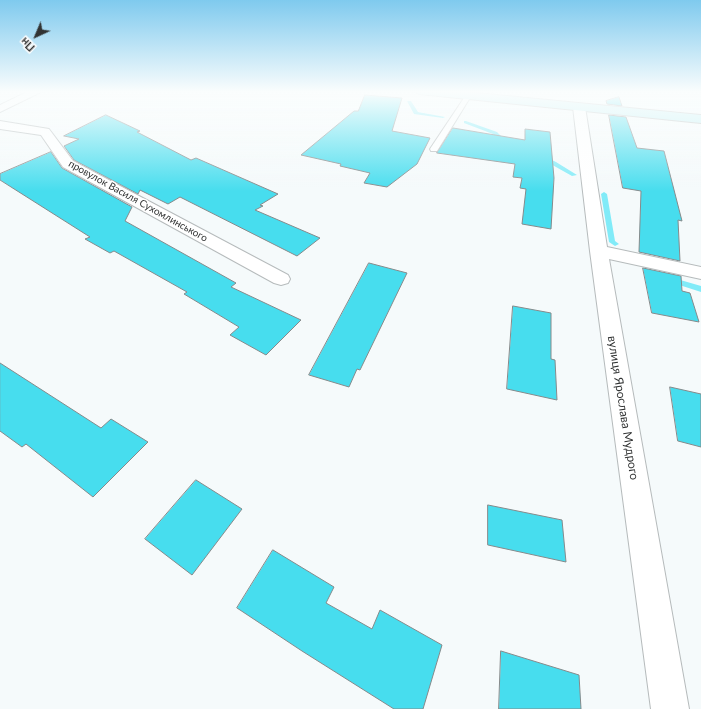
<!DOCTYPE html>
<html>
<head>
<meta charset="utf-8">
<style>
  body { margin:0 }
  #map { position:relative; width:701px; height:709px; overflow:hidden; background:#f5fafb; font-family:Lato,sans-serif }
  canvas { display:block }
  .north { position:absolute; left:16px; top:16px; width:40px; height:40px; -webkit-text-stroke:3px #fff; paint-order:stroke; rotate:224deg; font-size:11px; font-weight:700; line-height:16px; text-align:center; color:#313333 }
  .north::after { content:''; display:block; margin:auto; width:14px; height:18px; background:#313333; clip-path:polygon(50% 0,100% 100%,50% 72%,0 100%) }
</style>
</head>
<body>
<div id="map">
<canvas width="701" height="709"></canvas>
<div class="north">Пн</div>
</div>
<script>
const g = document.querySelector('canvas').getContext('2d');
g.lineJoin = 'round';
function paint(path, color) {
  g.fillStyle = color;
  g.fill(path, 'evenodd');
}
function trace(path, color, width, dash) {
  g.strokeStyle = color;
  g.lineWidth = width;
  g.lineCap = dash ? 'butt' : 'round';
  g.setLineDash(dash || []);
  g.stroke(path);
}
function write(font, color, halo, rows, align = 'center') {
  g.font = font + ' Lato,sans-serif';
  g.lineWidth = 3;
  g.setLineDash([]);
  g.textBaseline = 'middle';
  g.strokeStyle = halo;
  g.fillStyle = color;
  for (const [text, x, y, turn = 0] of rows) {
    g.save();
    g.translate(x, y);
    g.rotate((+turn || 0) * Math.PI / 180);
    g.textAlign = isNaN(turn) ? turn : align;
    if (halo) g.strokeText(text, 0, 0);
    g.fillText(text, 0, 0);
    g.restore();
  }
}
const stream = new Path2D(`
  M 407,101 L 411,101 L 418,112 L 445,117 L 443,118 L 414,114 Z
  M 466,121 L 497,132 L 508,143 L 503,144 L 493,134 L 464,123 L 464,121 Z
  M 542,155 L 556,162 L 577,175 L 572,176 L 540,158 L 539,157 Z
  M 604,192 L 607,194 L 615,241 L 619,244 L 615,246 L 609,242 L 601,194 Z
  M 667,277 L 670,277 L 701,286 L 701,292 L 667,281 Z`);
const building = new Path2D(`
  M 365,95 L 402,98 L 392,131 L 430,138 L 417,164 L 387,187 L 364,183 L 370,173 L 340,166 L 341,164 L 301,155 L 354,111 L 358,111 Z
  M 619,97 L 622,106 L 607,104 L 606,101 Z
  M 106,115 L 140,131 L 137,132 L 191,160 L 196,158 L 278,194 L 260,205 L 263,206 L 255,210 L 320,238 L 297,256 L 180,197 L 168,204 L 140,190 L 138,194 L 74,160 L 64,146 L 79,139 L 64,136 Z
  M 609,115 L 626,117 L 637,148 L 664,151 L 682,221 L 678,220 L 680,261 L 639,252 L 641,191 L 623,188 Z
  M 453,128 L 525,140 L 525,129 L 550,132 L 554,178 L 551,229 L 522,224 L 526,189 L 520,188 L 522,178 L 513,177 L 515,164 L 437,153 Z
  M 51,152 L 62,168 L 132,207 L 125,221 L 236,283 L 231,287 L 301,320 L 266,355 L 230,335 L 239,327 L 184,294 L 187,292 L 114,251 L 110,253 L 85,239 L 90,237 L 0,180 L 0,174 Z
  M 369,263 L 407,273 L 360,370 L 357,369 L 349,387 L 309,375 Z
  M 643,268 L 681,276 L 682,291 L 690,293 L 699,322 L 652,313 Z
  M 513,306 L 551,313 L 551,359 L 555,360 L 557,400 L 507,389 Z
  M 0,363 L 101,428 L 111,419 L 148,442 L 93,497 L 26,444 L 22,447 L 0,431 Z
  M 670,387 L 701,394 L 701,447 L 678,441 Z
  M 196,480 L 242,509 L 192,575 L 145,539 Z
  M 488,505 L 562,520 L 566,562 L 488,545 Z
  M 273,550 L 334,587 L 326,603 L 372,629 L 380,610 L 442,645 L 423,709 L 394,709 L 302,651 L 237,608 Z
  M 501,651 L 579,675 L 581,709 L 499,709 Z`);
const lane = new Path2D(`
  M 466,95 L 471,96 L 437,151 L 431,151 L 430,149 Z`);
const street = new Path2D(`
  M 29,91 L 43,91 L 0,112 L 0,105 Z
  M 579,104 L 585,107 L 607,247 L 701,267 L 701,279 L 609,259 L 689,709 L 651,709 L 590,251 L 573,107 Z
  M 0,121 L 49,129 L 73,161 L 288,275 L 290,279 L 288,283 L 281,285 L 274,283 L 63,167 L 41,135 L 0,129 Z`);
const secondary = new Path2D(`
  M 414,91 L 456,91 L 701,115 L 701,123 L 419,94 Z`);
const farStreetnames = [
  ["провулок Василя Сухомлинського",138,201,29]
];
const streetNames = [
  ["вулиця Ярослава Мудрого",623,408,81]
];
paint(stream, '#81ebf8');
paint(building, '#47ddee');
trace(building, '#858a8b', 1);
trace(lane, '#b6bbbc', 2);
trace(street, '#b6bbbc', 2);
trace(secondary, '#b6bbbc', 2);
paint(lane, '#fff');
paint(street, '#fff');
paint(secondary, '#c2f1f5');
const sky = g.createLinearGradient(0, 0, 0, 191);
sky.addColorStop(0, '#7fcaee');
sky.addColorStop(0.48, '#fafdfd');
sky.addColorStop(1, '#fafdfd00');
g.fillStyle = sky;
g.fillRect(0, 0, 701, 191);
write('10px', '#313333', '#fff', farStreetnames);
write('12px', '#313333', '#fff', streetNames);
</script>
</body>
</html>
